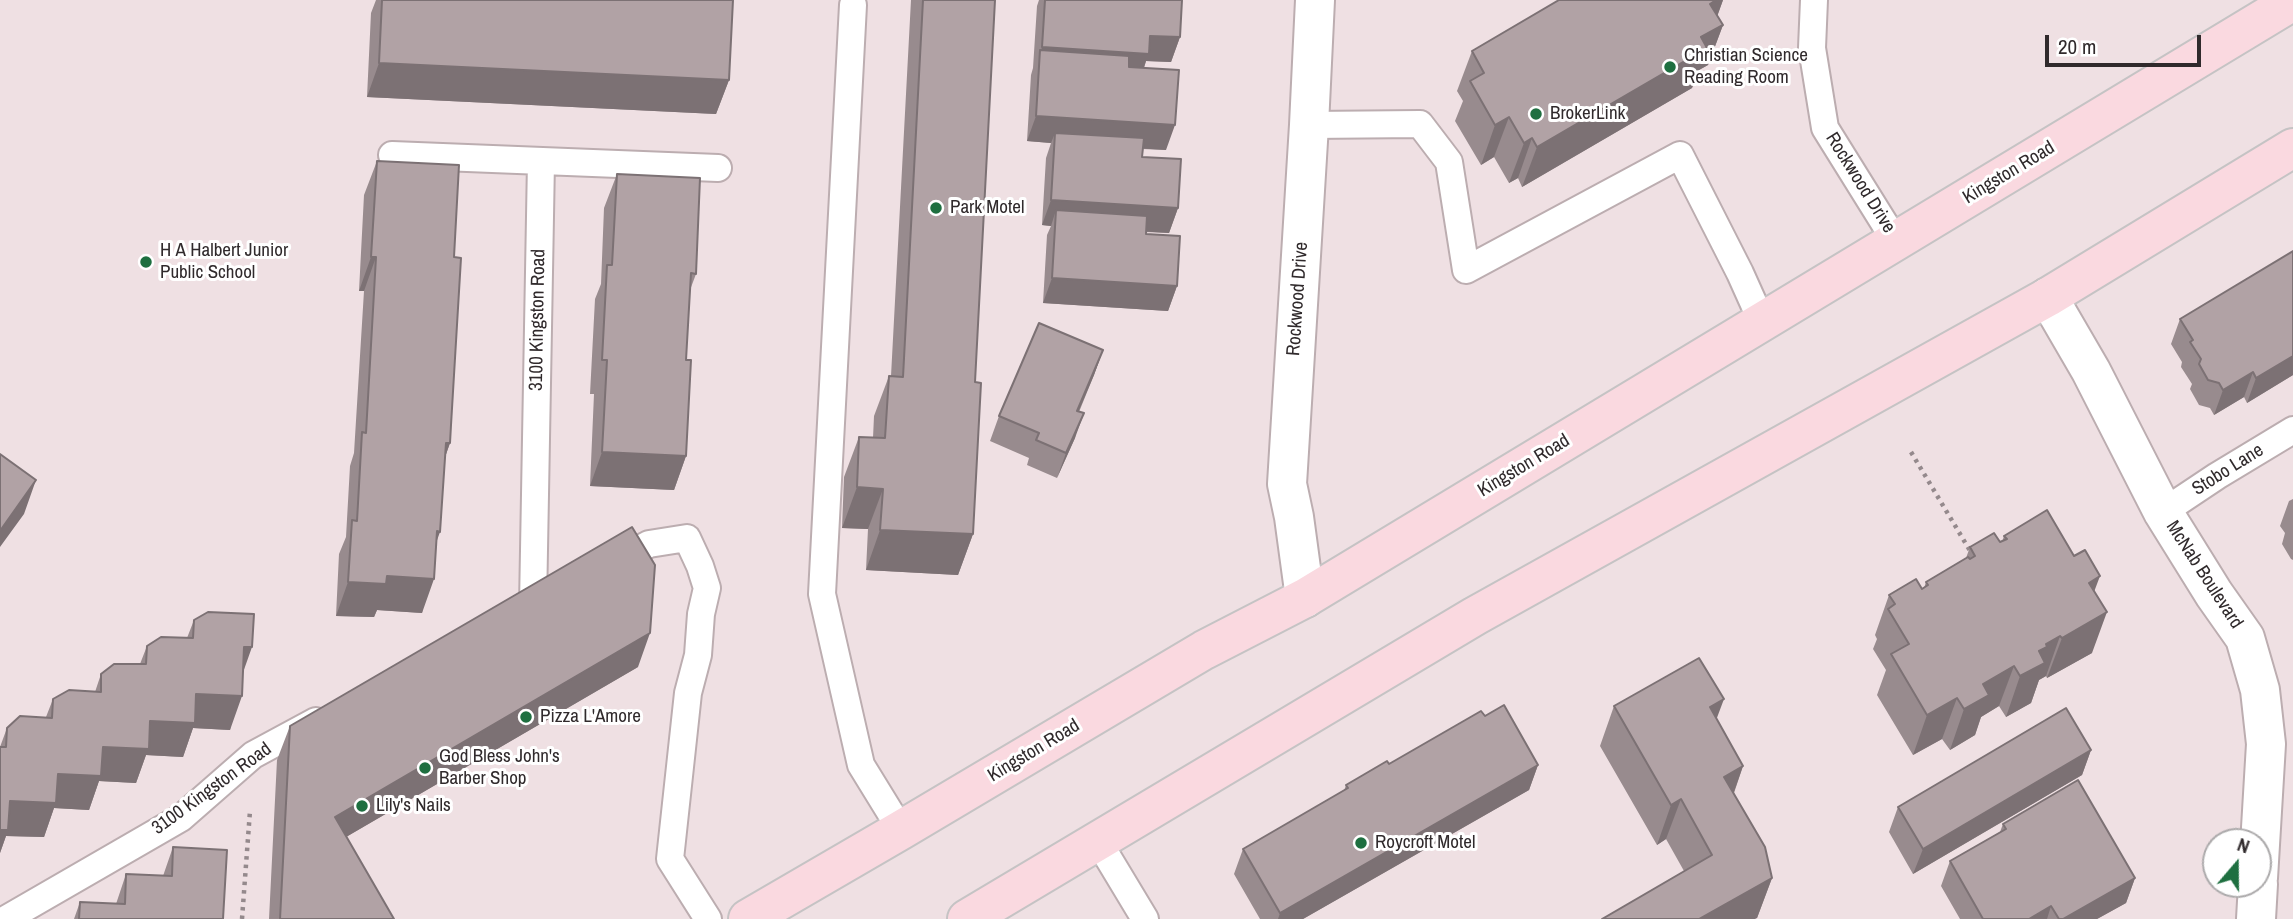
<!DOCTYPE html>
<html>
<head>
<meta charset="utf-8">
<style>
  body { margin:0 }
  #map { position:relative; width:2293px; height:919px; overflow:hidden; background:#efe0e3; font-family:"Archivo Narrow",sans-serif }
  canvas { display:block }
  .north { position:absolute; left:2202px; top:828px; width:70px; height:70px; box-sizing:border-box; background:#fff; border:2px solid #acaaab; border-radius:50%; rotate:20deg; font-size:19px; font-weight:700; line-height:28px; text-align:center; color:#302a2c }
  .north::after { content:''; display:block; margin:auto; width:24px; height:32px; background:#1e6f40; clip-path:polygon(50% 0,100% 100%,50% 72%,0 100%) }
  .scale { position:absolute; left:2045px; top:35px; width:156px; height:32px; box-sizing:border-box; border:4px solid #302a2c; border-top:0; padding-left:9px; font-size:21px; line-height:24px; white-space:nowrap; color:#302a2c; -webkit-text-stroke:5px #fff; paint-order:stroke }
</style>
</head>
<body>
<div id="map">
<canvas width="2293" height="919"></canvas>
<div class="north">N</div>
<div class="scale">20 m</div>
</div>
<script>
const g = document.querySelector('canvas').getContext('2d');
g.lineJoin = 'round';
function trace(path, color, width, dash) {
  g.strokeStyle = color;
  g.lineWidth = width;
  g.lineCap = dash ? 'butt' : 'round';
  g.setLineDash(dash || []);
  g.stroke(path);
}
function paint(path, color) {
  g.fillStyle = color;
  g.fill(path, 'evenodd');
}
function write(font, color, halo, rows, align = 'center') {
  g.font = font + ' "Archivo Narrow",sans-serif';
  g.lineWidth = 6;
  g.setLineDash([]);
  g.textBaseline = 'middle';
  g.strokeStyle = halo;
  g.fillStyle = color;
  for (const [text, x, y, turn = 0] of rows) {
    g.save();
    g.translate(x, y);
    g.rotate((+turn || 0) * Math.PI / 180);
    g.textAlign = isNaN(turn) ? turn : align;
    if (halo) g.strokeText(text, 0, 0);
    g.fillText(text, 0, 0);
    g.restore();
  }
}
const path = new Path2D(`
  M 1911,452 L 1972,554
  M 242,919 L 250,811`);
const lane = new Path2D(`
  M 1814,0 L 1812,48 L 1825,128 L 1896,242
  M 853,5 L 822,594 L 861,765 L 901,830
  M 1309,125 L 1420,124 L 1449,162 L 1466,270 L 1680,155 L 1740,273 L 1762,322
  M 392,155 L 718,168
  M 2163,512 L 2217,476 L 2293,430
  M 613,563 L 649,544 L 687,538 L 700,566 L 707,588 L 701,614 L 698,655 L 688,693 L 670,859 L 708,919
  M 533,605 L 541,161
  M 1098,841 L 1145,919
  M 6,919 L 181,818 L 253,755 L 316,721`);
const street = new Path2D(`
  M 2048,297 L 2091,371 L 2163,512 L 2214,594 L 2245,638 L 2260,690 L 2266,744 L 2258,878
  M 1305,598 L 1294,517 L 1287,484 L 1309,125 L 1315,0
  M 2256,919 L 2258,884`);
const primary = new Path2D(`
  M 748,919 L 901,830 L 1204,650 L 1305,598 L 2293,1
  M 967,919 L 1475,616 L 2048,297 L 2293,148`);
const wall = new Path2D(`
  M 376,0 L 733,0 L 729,80 L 716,114 L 367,97 L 371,13 Z
  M 911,0 L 995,0 L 975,382 L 973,534 L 958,575 L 866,570 L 868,529 L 842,528 L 844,477 L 859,437 L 873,438 L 874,416 L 889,376 L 891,376 Z
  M 1039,0 L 1182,0 L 1180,37 L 1171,62 L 1146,61 L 1144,68 L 1166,150 L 1143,149 L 1142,157 L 1178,208 L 1169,233 L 1146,232 L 1146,234 L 1177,286 L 1168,311 L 1043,303 L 1047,235 L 1051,226 L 1042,225 L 1046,158 L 1051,143 L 1027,141 L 1031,75 L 1033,68 L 1037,6 Z
  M 1723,0 L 1717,16 L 1723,25 L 1708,65 L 1699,70 L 1692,88 L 1522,187 L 1518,178 L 1509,183 L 1494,157 L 1481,165 L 1455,121 L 1463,101 L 1457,91 L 1472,51 Z
  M 377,161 L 454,257 L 450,443 L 445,457 L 436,544 L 422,613 L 377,610 L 374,617 L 336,616 L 339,554 L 346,537 L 350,466 L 354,453 L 364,291 L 359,291 L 364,195 Z
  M 617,174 L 696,274 L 690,290 L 686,360 L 686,456 L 674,490 L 590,486 L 594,394 L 590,394 L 595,299 L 601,284 L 604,208 Z
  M 2180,319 L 2293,375 L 2247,403 L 2244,397 L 2214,415 L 2210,408 L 2199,405 L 2190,389 L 2192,384 L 2181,367 L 2182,362 L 2171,344 Z
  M 1103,350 L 1094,375 L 1079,412 L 1075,438 L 1057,478 L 1027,465 L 1029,458 L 990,441 L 999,416 Z
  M 2293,499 L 2293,560 L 2291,559 L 2282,544 L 2285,533 L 2280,526 L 2289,501 Z
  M 2004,536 L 2094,592 L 2092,653 L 2047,678 L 2046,676 L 2039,680 L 2031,703 L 2006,717 L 1999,706 L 1981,717 L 1975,735 L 1950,750 L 1942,739 L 1913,755 L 1877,695 L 1886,670 L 1873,649 L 1877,639 L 1875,635 L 1889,595 L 1922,589 L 1924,588 L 1926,582 L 1966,558 L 1970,547 L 2000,542 L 2002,542 Z
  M 194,620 L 243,672 L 230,730 L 193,728 L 183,757 L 146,755 L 136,783 L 99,781 L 89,810 L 54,808 L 44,837 L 6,836 L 0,853 L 0,747 L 7,728 L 46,717 L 53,699 L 95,692 L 101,674 L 140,664 L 147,646 L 187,638 Z
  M 638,667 L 346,837 L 394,919 L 269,919 L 277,760 L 290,726 Z
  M 1614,706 L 1717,719 L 1743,766 L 1734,793 L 1772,878 L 1757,918 L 1684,871 L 1666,839 L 1657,845 L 1600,746 Z
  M 2091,750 L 2082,775 L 1913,874 L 1889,832 L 1898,807 Z
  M 1389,764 L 1538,765 L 1529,790 L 1303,919 L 1260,919 L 1234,874 L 1243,849 L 1344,791 L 1346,785 Z
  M 2003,824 L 2135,878 L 2126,903 L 2097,919 L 1960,919 L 1941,886 L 1950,861 L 2000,832 Z
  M 173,847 L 223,919 L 74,919 L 80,902 L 116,904 L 126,874 L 163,876 Z`);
const shadedWall = new Path2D(`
  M 1716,0 L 1723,0 L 1712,31 L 1723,25 L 1708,65 L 1699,70 L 1692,88 L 1522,187 L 1537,147 Z
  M 1150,36 L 1180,37 L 1171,62 L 1146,61 L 1140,79 L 1040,54 L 1042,47 Z
  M 379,63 L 729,80 L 716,114 L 367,97 Z
  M 1036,116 L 1175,125 L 1166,150 L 1054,143 L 1055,133 L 1051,143 L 1027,141 Z
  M 1509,117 L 1494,157 L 1481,165 L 1495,125 Z
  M 1532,138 L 1518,178 L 1509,183 L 1524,143 Z
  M 1051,200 L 1178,208 L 1169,233 L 1055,226 L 1056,210 L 1051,226 L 1042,225 Z
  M 371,257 L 376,257 L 364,291 L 359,291 Z
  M 1052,278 L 1177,286 L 1168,311 L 1043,303 Z
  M 1103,350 L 1094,375 L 1068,436 L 1077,411 Z
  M 2293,356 L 2293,375 L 2247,403 L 2256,378 Z
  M 2253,372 L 2244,397 L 2214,415 L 2223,390 Z
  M 1084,413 L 1075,438 L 1057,478 L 1066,453 Z
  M 446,443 L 450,443 L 438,477 Z
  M 602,452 L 686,456 L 674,490 L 590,486 Z
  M 36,480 L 24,514 L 0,547 L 0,531 Z
  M 857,487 L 883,489 L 868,529 L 842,528 Z
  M 880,530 L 973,534 L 958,575 L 866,570 Z
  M 437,531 L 440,532 L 428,565 Z
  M 387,576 L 434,579 L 422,613 L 377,610 L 374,617 L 336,616 L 348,582 Z
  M 2100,576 L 2085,616 L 2089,583 Z
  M 2107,612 L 2092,653 L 2047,678 L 2062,638 Z
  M 650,633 L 638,667 L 322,851 L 335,817 Z
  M 2060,636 L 2046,676 L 2039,680 L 2031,703 L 2006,717 L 2020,676 L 2039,651 L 2046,644 Z
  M 244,647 L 252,647 L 240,681 Z
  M 2014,666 L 1999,706 L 1981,717 L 1975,735 L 1950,750 L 1964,709 L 1983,684 Z
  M 196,694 L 242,696 L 230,730 L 193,728 L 183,757 L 146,755 L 136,783 L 99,781 L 89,810 L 54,808 L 44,837 L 6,836 L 0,853 L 0,828 L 10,801 Z
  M 1957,698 L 1942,739 L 1913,755 L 1927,715 Z
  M 1724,699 L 1709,739 L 1710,707 Z
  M 2091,750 L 2082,775 L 1913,874 L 1923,849 Z
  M 1538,765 L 1529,790 L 1303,919 L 1278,919 L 1280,913 Z
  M 1743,766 L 1729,806 L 1724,777 Z
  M 1681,799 L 1666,839 L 1657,845 L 1671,805 Z
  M 1772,878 L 1757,918 L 1755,919 L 1699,919 Z
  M 2135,878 L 2126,903 L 2097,919 L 2063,919 Z
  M 2051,906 L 2047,919 L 2029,919 Z`);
const building = new Path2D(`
  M 382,0 L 733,0 L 729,80 L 379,63 Z
  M 923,0 L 995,0 L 975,382 L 981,383 L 973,534 L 880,530 L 883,489 L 857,487 L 859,437 L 885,438 L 889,376 L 903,377 Z
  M 1045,0 L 1182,0 L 1180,37 L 1150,36 L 1149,54 L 1042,47 Z
  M 1559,0 L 1716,0 L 1710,4 L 1723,25 L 1701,37 L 1707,48 L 1537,147 L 1532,138 L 1524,143 L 1509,117 L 1495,125 L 1470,81 L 1484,73 L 1472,51 Z
  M 1040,50 L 1129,56 L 1129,67 L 1179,70 L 1175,125 L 1036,116 Z
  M 1055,133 L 1144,138 L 1142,157 L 1181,159 L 1178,208 L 1051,200 Z
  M 377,161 L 459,165 L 454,257 L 461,258 L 451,425 L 450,443 L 446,443 L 440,532 L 437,531 L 434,579 L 387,576 L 386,584 L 348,582 L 352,520 L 357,521 L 362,432 L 366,433 L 376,257 L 371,257 Z
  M 617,174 L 700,178 L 696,274 L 691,273 L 686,360 L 691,360 L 686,456 L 602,452 L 607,360 L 602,360 L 607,265 L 612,265 Z
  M 1056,210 L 1147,216 L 1146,234 L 1180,236 L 1177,286 L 1052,278 Z
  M 2293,251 L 2293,356 L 2256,378 L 2253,372 L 2223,390 L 2219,383 L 2208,380 L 2199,364 L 2201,359 L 2190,342 L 2193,340 L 2180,319 Z
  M 1039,323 L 1103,350 L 1077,411 L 1084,413 L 1066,453 L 1036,440 L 1039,433 L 999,416 Z
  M 0,454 L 36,480 L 0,531 Z
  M 2047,510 L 2074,556 L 2085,550 L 2100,576 L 2089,583 L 2107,612 L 2062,638 L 2060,636 L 2046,644 L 2047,647 L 2039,651 L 2045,663 L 2020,676 L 2014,666 L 1983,684 L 1989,695 L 1964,709 L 1957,698 L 1927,715 L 1891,654 L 1909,644 L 1888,609 L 1895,604 L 1889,595 L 1916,579 L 1922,589 L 1928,585 L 1926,582 L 1968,557 L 1970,559 L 1975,556 L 1970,547 L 1994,533 L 2000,542 L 2007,539 L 2004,536 Z
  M 632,527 L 655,565 L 650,633 L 335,817 L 394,919 L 280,919 L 290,726 Z
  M 208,612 L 254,614 L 252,647 L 244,647 L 242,696 L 196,694 L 195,723 L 150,721 L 149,749 L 103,747 L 101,776 L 58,774 L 56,803 L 10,801 L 8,830 L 0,830 L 0,747 L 6,747 L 7,728 L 20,716 L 52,718 L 53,699 L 69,690 L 101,692 L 101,674 L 114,664 L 146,664 L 147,646 L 161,637 L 193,638 L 194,620 Z
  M 1699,658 L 1724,699 L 1710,707 L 1743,766 L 1724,777 L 1765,847 L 1772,878 L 1699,919 L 1602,919 L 1712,855 L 1681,799 L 1671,805 L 1614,706 Z
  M 1504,705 L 1538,765 L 1280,913 L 1243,849 L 1348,788 L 1346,785 L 1387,761 L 1389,764 L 1481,711 L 1485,716 Z
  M 2066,708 L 2091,750 L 1923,849 L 1898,807 Z
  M 2078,780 L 2135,878 L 2063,919 L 2059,919 L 2051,906 L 2029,919 L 1983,919 L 1950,861 L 2006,829 L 2003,824 Z
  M 173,847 L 227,850 L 223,919 L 79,919 L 80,902 L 125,904 L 126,874 L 172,876 Z`);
const markers = [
  [1670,67,7,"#1e6f40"],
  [1536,114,7,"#1e6f40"],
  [936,208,7,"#1e6f40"],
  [146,262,7,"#1e6f40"],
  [526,717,7,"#1e6f40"],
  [425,768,7,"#1e6f40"],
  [362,806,7,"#1e6f40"],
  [1361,843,7,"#1e6f40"]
];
const poiNames = [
  ["Christian Science",1684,56],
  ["Reading Room",1684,78],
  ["BrokerLink",1550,114],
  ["Park Motel",950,208],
  ["H A Halbert Junior",160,251],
  ["Public School",160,273],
  ["Pizza L'Amore",540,717],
  ["God Bless John's",439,757],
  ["Barber Shop",439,779],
  ["Lily's Nails",376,806],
  ["Roycroft Motel",1375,843]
];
const streetNames = [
  ["Kingston Road",2009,173,-31],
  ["Rockwood Drive",1860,183,58],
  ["Rockwood Drive",1298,299,-86],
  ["3100 Kingston Road",538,320,-89],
  ["Kingston Road",1524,466,-31],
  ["Stobo Lane",2228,470,-32],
  ["McNab Boulevard",2204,575,57],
  ["Kingston Road",1034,751,-31],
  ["3100 Kingston Road",212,789,-36]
];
trace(lane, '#bcadb0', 30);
trace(street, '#bcadb0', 42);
trace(primary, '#c5c3c4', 42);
trace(path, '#94898c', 4.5, [3.5, 5]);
trace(lane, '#fff', 26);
trace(street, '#fff', 38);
trace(primary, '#fad9e0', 38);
paint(wall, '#988b8e');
paint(shadedWall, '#7c7174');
paint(building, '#b1a2a5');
trace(building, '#7c7174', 2);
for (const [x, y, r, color] of markers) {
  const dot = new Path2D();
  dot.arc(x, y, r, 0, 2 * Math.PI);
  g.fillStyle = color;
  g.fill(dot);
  trace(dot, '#fff', 2.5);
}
write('19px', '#302a2c', '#fff', poiNames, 'left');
write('19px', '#302a2c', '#fff', streetNames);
</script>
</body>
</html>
